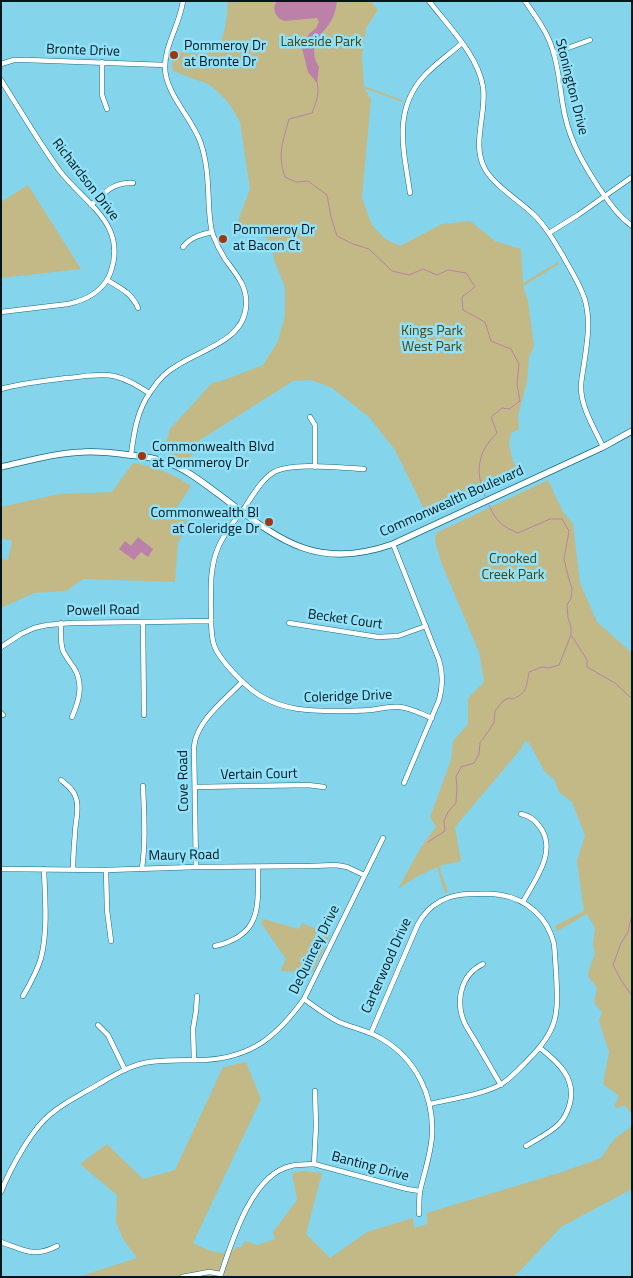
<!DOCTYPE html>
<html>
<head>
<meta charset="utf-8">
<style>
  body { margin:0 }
  #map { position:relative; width:633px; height:1278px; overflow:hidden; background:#84d4eb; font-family:"Titillium Web",sans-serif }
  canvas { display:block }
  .frame { position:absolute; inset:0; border:2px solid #00161d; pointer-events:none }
</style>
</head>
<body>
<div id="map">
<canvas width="633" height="1278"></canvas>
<div class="frame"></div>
</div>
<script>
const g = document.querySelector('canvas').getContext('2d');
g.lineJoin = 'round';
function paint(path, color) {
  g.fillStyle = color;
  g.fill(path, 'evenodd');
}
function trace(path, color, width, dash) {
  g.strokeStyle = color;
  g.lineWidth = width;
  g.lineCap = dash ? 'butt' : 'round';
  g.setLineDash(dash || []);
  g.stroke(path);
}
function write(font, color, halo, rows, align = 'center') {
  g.font = font + ' "Titillium Web",sans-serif';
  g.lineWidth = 5;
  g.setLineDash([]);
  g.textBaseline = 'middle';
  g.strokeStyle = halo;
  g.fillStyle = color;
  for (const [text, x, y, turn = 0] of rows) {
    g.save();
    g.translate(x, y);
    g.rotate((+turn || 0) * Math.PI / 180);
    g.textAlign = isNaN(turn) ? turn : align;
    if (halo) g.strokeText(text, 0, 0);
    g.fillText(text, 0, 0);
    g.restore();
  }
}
const green = new Path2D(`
  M 228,1 L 371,1 L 378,10 L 366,28 L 362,57 L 364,86 L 402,100 L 402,102 L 364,88 L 371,99 L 362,198 L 372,225 L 385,239 L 400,246 L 442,224 L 470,221 L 495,241 L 521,249 L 523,283 L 558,262 L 559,264 L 523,286 L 528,301 L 534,346 L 529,357 L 527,382 L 518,416 L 519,429 L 511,433 L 509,445 L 513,461 L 519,474 L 428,517 L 395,450 L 369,417 L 332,388 L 311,380 L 293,381 L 200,440 L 188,462 L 164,451 L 170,429 L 213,382 L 219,382 L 263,365 L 278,341 L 285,315 L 285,287 L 274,260 L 273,251 L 266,241 L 268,239 C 259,232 245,232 234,231 L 250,189 L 240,122 L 232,108 L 226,100 L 216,90 L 208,84 L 173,71 L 172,62 L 173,51 C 186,53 201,55 213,50 C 226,44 227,13 228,1 Z
  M 28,185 L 81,269 L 1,278 L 1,202 Z
  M 133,463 C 154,466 174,474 191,486 L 174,512 L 191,524 L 178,542 L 175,582 L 83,579 L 66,591 L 34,593 L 1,608 L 1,558 L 8,560 L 12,541 L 1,538 L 1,507 L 59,494 L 112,492 Z
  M 548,480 L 563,512 L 573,524 L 580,583 L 597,622 L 632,653 L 632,1114 L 624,1105 L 617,1108 L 614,1106 L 619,1096 L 603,1084 L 609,1052 L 599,1021 L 602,1012 L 594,1003 L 597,988 L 588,976 L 590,966 L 595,954 L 593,944 L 595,928 L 587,914 L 557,931 L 555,926 L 584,911 L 577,861 L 585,835 L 572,802 L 559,792 L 554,779 L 545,772 L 529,743 L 525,741 L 520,750 L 455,827 L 461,861 L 439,866 L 448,892 L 445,893 L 437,867 L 416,877 L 398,889 L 421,847 L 436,827 L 430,817 L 451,760 L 453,741 L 468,724 L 468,698 L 484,682 L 479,652 L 441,562 L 435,541 L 436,533 Z
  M 263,919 L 299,929 L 302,923 L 330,935 L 313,972 L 280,971 L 286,959 L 261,923 Z
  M 246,1062 L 261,1099 L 193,1243 C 206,1249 226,1260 237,1247 L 242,1247 L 244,1241 L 257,1245 L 275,1239 L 273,1232 L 297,1200 L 292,1173 L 304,1171 L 322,1173 L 306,1234 L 330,1258 L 367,1232 L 413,1218 L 414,1228 L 427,1224 L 427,1213 L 565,1171 L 601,1158 L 614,1139 L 632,1126 L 632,1189 L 561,1227 L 519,1272 L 512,1277 L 78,1277 L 137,1258 L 123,1239 L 116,1222 L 117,1195 L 80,1164 L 107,1144 L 143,1179 L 175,1170 L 223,1067 Z`);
const water = new Path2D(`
  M 277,1 L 337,1 C 336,9 334,18 329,24 C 326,29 322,32 319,37 C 312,46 313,58 319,67 L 317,83 L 308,72 L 302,48 L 309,34 L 316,28 L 319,22 L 317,18 L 284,21 C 276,18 271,9 277,1 Z
  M 138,537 L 153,549 L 148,557 L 141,552 L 134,560 L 119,549 L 125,541 L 131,546 Z`);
const stream = new Path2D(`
  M 317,82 C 320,94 316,102 312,113 L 289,119 C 283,142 277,153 285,177 L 296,182 L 308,181 L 327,195 L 331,217 L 337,236 L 353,244 L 369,249 L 392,271 L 409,275 L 423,269 L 437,275 L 448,270 L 466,273 L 475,287 L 462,297 L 463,310 L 485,322 L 491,341 L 511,349 L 519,364 L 517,385 L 520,401 L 509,409 L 502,408 L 491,417 L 497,433 C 477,452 475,472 485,496
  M 572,636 L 587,660 L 587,667 L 615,683 L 630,697 L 632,697
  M 428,842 L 445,831 L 444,821 L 448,812 L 456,803 L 457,787 L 456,777 L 461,767 L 474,763 L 479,754 L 480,743 L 494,723 L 495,711 L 503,701 L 509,698 L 513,699 C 528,692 526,687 529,672 L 542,667 L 549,668 L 559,665 L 571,635 L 571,626 L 568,618 L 567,605 L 571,598 L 572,589 L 568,576 L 564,559 L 569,531 L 562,519 L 550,519 L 518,533 C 501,526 496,521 489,505
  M 632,914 L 628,932 L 621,943 L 613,965 L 621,980 L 632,996`);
const minor = new Path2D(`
  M 429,1 C 448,26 478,55 483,87 C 487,114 471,144 485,169 C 494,185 518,200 532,213 C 545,225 554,241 563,256 C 571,271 580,284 585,300 C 591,322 587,343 584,364 C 583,372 581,379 581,387 C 581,408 595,429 603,447
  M 525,1 C 536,17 548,33 553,51 C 560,72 560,95 565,116 C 571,143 584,165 599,188 C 609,202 618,216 632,226
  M 554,53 L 590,40
  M 102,62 L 102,95 L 107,109
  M 1,64 L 14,60 L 27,60 L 165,65
  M 1,80 C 20,110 38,141 59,170 C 84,203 127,223 111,271 C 105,290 87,300 68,304 L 1,312
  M 410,193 C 404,151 392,111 424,76 C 435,64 450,54 462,43
  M 91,205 C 105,193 112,182 133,183
  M 549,233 L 578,215 L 632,177
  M 183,247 C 191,237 200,235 212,232
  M 107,280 C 120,288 132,293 138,308
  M 1,389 C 22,383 45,381 67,378 C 82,377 98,373 114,376 C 127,379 138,386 149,393
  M 310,417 L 315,425 L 315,467
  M 131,455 C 134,432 137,410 151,391 C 158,380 167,371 178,365 C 203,349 244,340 246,306 C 248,286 235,273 225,259 C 220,251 216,243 213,235 C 210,227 210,217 209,209 C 208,186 208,163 200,141 C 191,117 165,93 165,67 C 165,44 180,24 183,1
  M 364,469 C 341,468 293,462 274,472 C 262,479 253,495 245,507 C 235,520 224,533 218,548 C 209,569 211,592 211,615 C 211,625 211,636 214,645 C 219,660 246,687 259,695 C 283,710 308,711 336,711 C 347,711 358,711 370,710 C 380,709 390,706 400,707 C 411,708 421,714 432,718
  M 393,544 L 439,660 C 443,673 443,686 439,700 L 404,783
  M 143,622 L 144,715
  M 61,623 C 61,632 60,642 63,651 C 66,657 70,662 74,668 C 84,684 79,701 72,717
  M 289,623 L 378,637 L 398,636 L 426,626
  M 1,647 L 21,634 L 34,628 L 47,625 L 71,623 L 211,621
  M 1,713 L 3,715
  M 61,780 C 67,785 74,790 76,798 C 80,809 75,822 75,833 C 74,845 73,857 73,869
  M 195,787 L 308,785 L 324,787
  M 521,814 C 531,816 536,821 542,830 C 556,854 534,881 523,902
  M 196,867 L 194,747 C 196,721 225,700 242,682
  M 142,868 C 146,841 144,813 143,786
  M 1,869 L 106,870 L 196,867 L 311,866 L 336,865 L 347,867 L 364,875
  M 106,870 L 107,910 L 111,941
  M 215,946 C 262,935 258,907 258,867
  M 483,964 C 460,975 455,1002 465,1024 C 470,1033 476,1042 481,1051 C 488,1062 494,1074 501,1085
  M 23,996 C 30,984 37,972 41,958 C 48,930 45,898 44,869
  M 304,999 C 315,1007 327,1016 339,1022 C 353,1028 369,1031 382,1039 C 416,1059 434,1096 432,1135 C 431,1154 424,1173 420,1191 C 419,1199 419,1206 419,1214
  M 98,1025 L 108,1035 L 125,1070
  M 371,1033 L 418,924 C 429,904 448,894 471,894 C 481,894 491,893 501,895 C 527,899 548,918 554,944 C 555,952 555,961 556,970 C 558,1013 560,1028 528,1060 C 520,1068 512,1077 503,1083 C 487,1094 450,1099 430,1104
  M 194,1060 L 193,1029 L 196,1011 L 197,996
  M 315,1091 L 316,1126 L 314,1164 L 407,1189 L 420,1191
  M 526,1146 C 537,1139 550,1133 559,1124 C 565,1118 568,1111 570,1103 C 576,1078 558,1062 540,1048
  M 1,1192 C 10,1169 32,1128 52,1113 C 65,1102 82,1094 97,1085 C 113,1076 130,1065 149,1062 C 167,1060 187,1060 205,1060 C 253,1057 277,1036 304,999 L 383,838
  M 1,1242 C 24,1250 34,1258 57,1246
  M 182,1277 L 209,1272 L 221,1274 C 232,1241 252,1174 291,1166 C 298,1164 307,1165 314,1164`);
const tertiary = new Path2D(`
  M 1,467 C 28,461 55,453 83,452 C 99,451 114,453 129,455 C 142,456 156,458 169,463 C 187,470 202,482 217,493 C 277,538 314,572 393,544 L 603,447 L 632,431`);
const markers = [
  [174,55,5,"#9e3811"],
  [223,239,5,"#9e3811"],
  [142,456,5,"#9e3811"],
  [269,522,5,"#9e3811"]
];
const parkNames = [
  ["Lakeside Park",321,43],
  ["Kings Park",432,332],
  ["West Park",432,348],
  ["Crooked",513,560],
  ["Creek Park",513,576]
];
const poiNames = [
  ["Pommeroy Dr",184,47],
  ["at Bronte Dr",184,63],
  ["Pommeroy Dr",233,231],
  ["at Bacon Ct",233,247],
  ["Commonwealth Blvd",152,448],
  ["at Pommeroy Dr",152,464],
  ["Commonwealth Bl",259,514,"right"],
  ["at Coleridge Dr",259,530,"right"]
];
const streetNames = [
  ["Bronte Drive",83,51,2],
  ["Stonington Drive",571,87,76],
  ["Richardson Drive",85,180,52],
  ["Commonwealth Boulevard",452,502,-24],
  ["Powell Road",103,611,-1],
  ["Becket Court",345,620,8],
  ["Coleridge Drive",348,697,-2],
  ["Vertain Court",259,775,-1],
  ["Cove Road",184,781,-91],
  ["Maury Road",184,856,-1],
  ["DeQuincey Drive",315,950,-64],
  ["Carterwood Drive",387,966,-66],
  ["Banting Drive",370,1167,15]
];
paint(green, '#c2b986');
paint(water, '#bc81a9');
trace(stream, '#bc81a9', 1);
trace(minor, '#136d83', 5.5);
trace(tertiary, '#136d83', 7);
trace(minor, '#fff', 4.5);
trace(tertiary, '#fff', 5.5);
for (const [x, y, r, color] of markers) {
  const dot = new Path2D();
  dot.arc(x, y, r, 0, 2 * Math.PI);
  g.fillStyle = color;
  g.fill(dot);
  trace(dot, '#91e1f8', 2);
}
write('14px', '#4c420b', '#91e1f8', parkNames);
write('14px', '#00161d', '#91e1f8', poiNames, 'left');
write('14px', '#00161d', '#91e1f8', streetNames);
</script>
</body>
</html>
